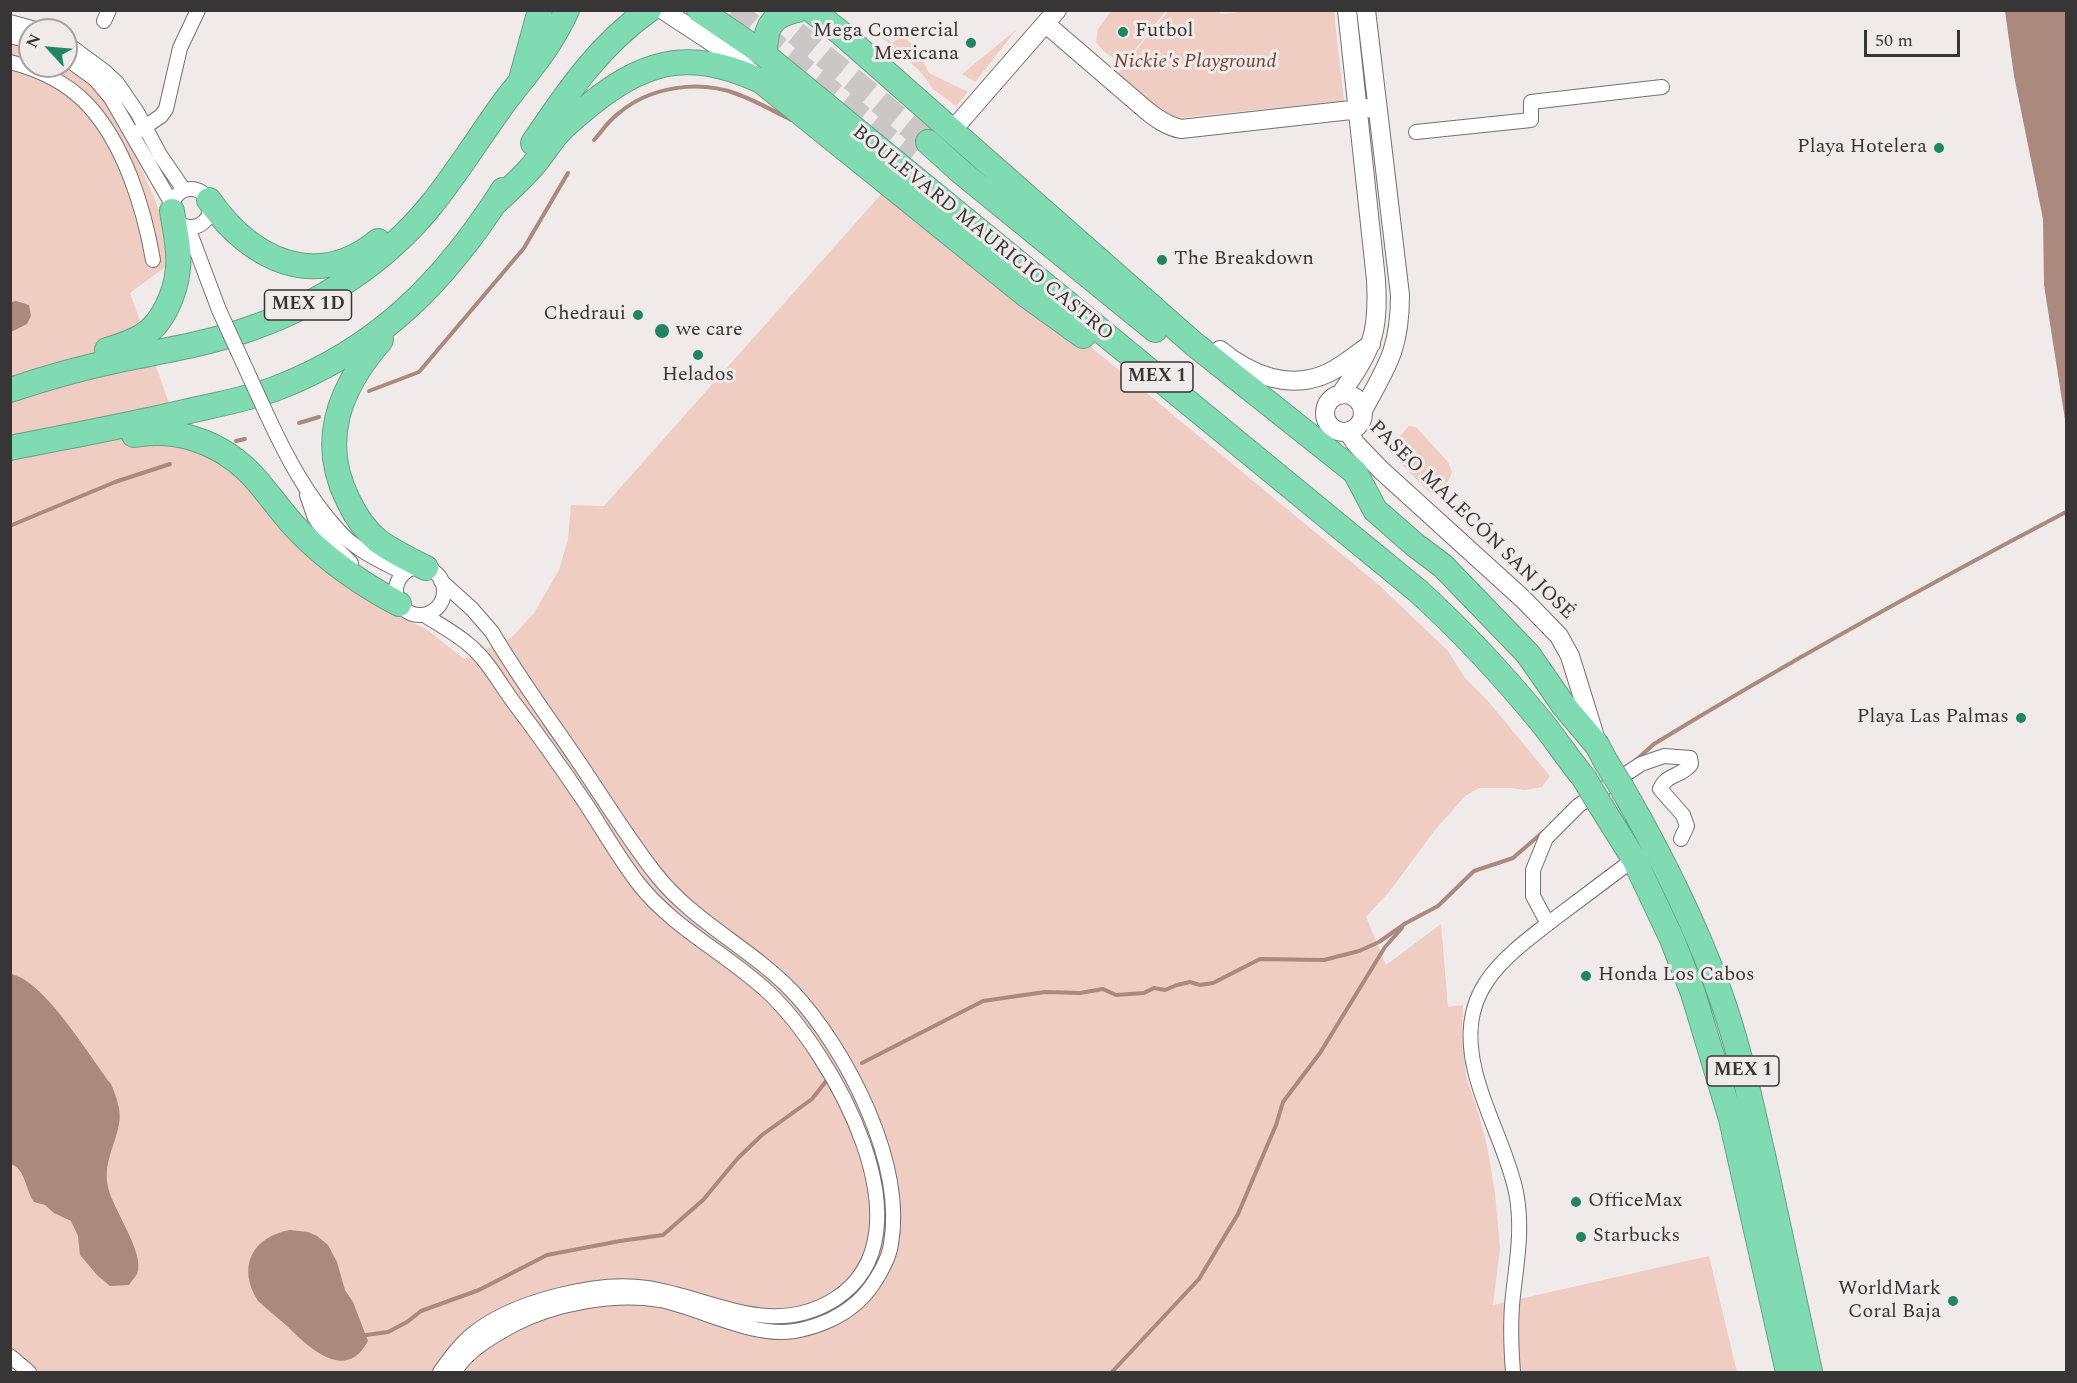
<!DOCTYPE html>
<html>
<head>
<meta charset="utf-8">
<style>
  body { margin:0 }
  #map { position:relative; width:2077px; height:1383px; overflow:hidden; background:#f0ebea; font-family:Spectral,serif }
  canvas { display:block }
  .frame { position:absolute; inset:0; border:12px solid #373535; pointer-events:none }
  .north { position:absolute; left:18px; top:18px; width:60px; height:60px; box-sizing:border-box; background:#f0ebea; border:2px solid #a6a2a2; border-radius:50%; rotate:296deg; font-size:16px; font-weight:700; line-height:24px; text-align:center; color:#373535 }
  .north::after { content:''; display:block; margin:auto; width:21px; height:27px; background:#208661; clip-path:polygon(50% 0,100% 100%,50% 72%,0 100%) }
  .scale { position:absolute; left:1864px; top:30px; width:96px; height:27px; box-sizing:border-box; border:3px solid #373535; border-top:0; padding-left:8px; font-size:18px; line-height:21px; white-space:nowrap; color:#373535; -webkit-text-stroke:4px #f0ebea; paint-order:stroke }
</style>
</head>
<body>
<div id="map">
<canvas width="2077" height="1383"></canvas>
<div class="frame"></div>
<div class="north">N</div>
<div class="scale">50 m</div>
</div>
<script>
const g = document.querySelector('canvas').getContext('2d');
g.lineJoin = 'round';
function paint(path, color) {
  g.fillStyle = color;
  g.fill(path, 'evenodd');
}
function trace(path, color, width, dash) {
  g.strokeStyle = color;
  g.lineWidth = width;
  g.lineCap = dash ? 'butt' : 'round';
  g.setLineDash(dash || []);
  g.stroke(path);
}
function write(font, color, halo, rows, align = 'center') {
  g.font = font + ' Spectral,serif';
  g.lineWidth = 6;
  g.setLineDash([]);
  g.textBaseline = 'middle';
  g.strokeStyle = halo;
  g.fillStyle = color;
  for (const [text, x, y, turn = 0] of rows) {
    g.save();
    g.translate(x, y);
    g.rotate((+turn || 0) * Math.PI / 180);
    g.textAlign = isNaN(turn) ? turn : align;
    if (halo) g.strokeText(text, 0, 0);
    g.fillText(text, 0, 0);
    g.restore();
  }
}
const green = new Path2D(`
  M 1256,10 L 1334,11 L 1344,101 L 1167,119 L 1115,77 L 1168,11 L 1217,11 L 1222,14 Z
  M 1111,11 L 1111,10 L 1166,11 L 1129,57 C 1115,63 1104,53 1096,42 L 1098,29 Z
  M 1017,29 L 975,82 L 962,74 Z
  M 882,33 L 892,43 L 902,36 L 911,43 L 919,53 L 929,73 L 968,92 L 956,106 L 933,89 L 921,72 L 880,36 Z
  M 11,41 L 30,47 L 30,66 L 62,66 L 93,84 L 104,97 L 131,144 L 159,210 L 164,226 L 168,265 L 130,293 L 182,440 L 217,458 L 390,612 L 426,629 L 464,659 L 511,638 L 534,613 L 559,570 L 568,539 L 571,505 L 604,506 L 883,192 L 1074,333 L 1379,585 L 1448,651 L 1465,678 L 1487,700 L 1550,776 L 1542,787 L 1525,790 L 1510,788 L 1479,788 L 1465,796 L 1435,830 L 1389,892 L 1366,917 L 1386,965 L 1441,924 L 1448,1007 L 1463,1005 L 1462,1037 L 1466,1076 L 1479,1115 L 1487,1146 L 1495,1193 L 1500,1249 L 1493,1305 L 1709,1256 L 1737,1372 L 11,1372 Z
  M 1409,426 L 1416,427 L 1448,462 L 1452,472 L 1449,480 L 1437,494 L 1428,491 L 1391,453 L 1391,446 Z`);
const water = new Path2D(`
  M 2005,11 L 2066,11 L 2066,426 L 2044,285 L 2043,219 L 2014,76 Z
  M 16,301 L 29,305 L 31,316 L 27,324 L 11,332 L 11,302 Z
  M 11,974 C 44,980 89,1056 111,1084 C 116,1096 122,1111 119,1124 C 115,1147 103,1162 108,1187 C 112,1208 146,1254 137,1274 C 135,1278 131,1281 129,1285 L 110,1286 L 97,1275 L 80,1255 L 78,1236 L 71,1221 L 54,1213 L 45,1205 L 34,1202 C 25,1189 26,1170 11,1164 Z
  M 290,1230 L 308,1232 L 317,1236 L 328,1245 L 337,1262 L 345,1290 L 353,1302 L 368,1341 C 346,1383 309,1348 287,1326 C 278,1318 268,1310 258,1301 C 237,1268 251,1237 290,1230 Z`);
const stream = new Path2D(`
  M 594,140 C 602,131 609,120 619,113 C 651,86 699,80 737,94 C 756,101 774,111 791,120
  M 369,391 L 419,372 L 524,248 L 568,173
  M 299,423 L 319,417
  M 236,441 L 245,439
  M 12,525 L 115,482 L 170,464
  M 1636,760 L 1654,744 C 1788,662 1927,585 2066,512
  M 862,1063 L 983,1001 L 1045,992 L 1080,993 L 1103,989 L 1116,995 L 1144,993 L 1154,988 L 1165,990 L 1177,985 L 1190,982 L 1200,985 L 1213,983 L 1260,959 L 1324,960 L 1359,951 L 1379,942 L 1406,923 L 1438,906 L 1474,871 L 1513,858 L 1543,832
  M 366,1335 L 388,1332 L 407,1322 L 421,1311 L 479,1290 L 547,1255 L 620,1241 L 663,1235 L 703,1200 L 738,1158 L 762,1135 L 812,1099 L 827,1080
  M 1112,1372 L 1199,1279 L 1238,1214 L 1276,1125 L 1283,1102 L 1320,1053 L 1385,947 L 1402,928`);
const highwayTunnel = new Path2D(`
  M 733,10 L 911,158
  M 768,10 L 928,142`);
const street = new Path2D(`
  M 104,21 L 109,10
  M 10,22 L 39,30
  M 10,36 L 30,41
  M 66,43 L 104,71 L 117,83 L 137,112 L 160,155 L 184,190
  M 66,58 L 95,79 L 111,98 L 172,204
  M 10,62 C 38,69 67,83 87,104 C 124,143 144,208 153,260
  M 140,130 L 161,116 L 166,109 L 180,48 L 198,10
  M 1416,132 L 1531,120 L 1531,102 L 1662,87
  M172 208a19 19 0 1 1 38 0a19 19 0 1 1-38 0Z
  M 185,227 L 190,233 L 219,310
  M 267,415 C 286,456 307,496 338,530 C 355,550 381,561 404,573
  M 307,495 L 315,518 L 337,549 L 351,563
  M396 591a24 24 0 1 1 48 0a24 24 0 1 1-48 0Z
  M 441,581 L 472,609 L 492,632 C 517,675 548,717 576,758 C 602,796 626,836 655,873 C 692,921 751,948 793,992 C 847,1050 905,1163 891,1244 C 889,1258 881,1272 873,1284 C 863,1299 847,1312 830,1320 C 819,1325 807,1329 794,1331 C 754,1338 700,1308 660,1300 C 614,1292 553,1304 513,1325 C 493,1336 465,1352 455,1372
  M 424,615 C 439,624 455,633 468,644 C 486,658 499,682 512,700 C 537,733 561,767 584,801 C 602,828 618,857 638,883 C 673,928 726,953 768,992 C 830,1050 937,1234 835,1299 C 772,1339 712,1298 647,1288 C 597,1280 513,1302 474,1333 C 460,1344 450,1358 440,1372
  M 1548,924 L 1533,896 L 1533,870 L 1546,838 L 1579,805 L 1641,764 L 1664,756 L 1690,758 L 1691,764 C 1683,776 1666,774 1660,789 L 1683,815 L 1687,826 L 1681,839
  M 10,1356 L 29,1372
  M 1513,1372 C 1511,1347 1510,1321 1513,1295 C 1517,1260 1523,1227 1516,1192 C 1507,1150 1485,1113 1475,1071 C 1456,993 1498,962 1554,919 C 1581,899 1607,879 1634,859`);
const secondary = new Path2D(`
  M 663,10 L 733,56 L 754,75
  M 1046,24 L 1146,110 C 1157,119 1167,126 1181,129 L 1369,108
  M 957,125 L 1057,10
  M 1220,350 C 1250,375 1290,391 1328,373 C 1343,366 1357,354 1371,344
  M1325 413a19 19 0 1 1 38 0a19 19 0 1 1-38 0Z
  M 1340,395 C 1372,349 1379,335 1376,280 L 1347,10
  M 1363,410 C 1388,365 1400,348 1400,295 L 1366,10
  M 1348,432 L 1356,444 L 1381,470 L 1523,599 L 1559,636 L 1570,656 L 1596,740`);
const highway = new Path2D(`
  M 699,10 L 761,52 L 1418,591 C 1462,631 1501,673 1539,719 C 1555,738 1568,759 1584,778
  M 811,10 L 841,33 L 1194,344 L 1355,472 L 1375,510 L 1415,545 L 1443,566 L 1528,654 L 1564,706 L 1597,745 L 1606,762
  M 765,55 C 765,29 769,16 797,10
  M 522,76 L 540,10
  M 928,142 L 961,172 L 1155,330
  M 533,143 C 567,93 599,45 649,10
  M 209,200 C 249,259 316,292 378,241
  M 494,204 C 506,193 519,181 530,169 C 540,158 548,145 558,133 C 568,122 581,112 592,103 C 649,57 695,50 761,81 L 1026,295 L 1083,336
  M 381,340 C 340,387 318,440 348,500 C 355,515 365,530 378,541 C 392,551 410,560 426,568
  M 107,350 C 119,346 131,343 142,336 C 163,324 176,292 178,268 C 180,249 175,230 172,211
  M 10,390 C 48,377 85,367 124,359 C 167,350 211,343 252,328 C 321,304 386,261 432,204 C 459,170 481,134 506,100 C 530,69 550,47 567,10
  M 134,435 C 176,428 217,441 248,471 C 268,491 282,515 302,534 C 331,563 363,585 399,604
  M 10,448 C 70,436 130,425 189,411 C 219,404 249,399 277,388 C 379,349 446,280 503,190
  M 1622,788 C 1659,852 1693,919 1718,988 C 1738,1042 1750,1099 1763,1155 C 1779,1227 1794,1300 1810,1372
  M 1599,803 L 1634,859 L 1672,939 L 1693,993 L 1731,1119 L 1788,1372`);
const streetBridge = new Path2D(`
  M 219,310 L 267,415`);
const highwayBridge = new Path2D(`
  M 1606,762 L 1622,788
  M 1584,778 L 1599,803`);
const markers = [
  [1123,32,6,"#208661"],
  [971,43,6,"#208661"],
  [1939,148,6,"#208661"],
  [1162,260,6,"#208661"],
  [638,315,6,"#208661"],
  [662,331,8,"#208661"],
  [698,355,6,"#208661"],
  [2021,718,6,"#208661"],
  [1586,976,6,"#208661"],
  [1576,1202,6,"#208661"],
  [1581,1237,6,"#208661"],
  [1953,1301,6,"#208661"]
];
const shields = [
  [308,305,87],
  [1157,377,72],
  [1743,1071,72]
];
const shieldNames = [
  ["MEX 1D",308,305],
  ["MEX 1",1157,377],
  ["MEX 1",1743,1071]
];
const poiNames = [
  ["Mega Comercial",959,32,"right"],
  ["Mexicana",959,55,"right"],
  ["Futbol",1135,32],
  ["Playa Hotelera",1927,148,"right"],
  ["The Breakdown",1174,260],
  ["Chedraui",626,315,"right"],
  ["we care",676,331],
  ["Helados",698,376,"center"],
  ["Playa Las Palmas",2009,718,"right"],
  ["Honda Los Cabos",1598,976],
  ["OfficeMax",1588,1202],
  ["Starbucks",1593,1237],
  ["WorldMark",1941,1290,"right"],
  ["Coral Baja",1941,1313,"right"]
];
const parkNames = [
  ["Nickie's Playground",1195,63]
];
const streetNames = [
  ["BOULEVARD MAURICIO CASTRO",982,234,39],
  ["PASEO MALECÓN SAN JOSÉ",1471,521,44]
];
paint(green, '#efcdc2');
paint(water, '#ab897e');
trace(stream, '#ab897e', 4);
trace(highwayTunnel, '#cbc7c6', 24, [24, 12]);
trace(street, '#74706f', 16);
trace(secondary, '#74706f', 20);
trace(highway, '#66a186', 26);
trace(street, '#fff', 14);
trace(secondary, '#fff', 18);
trace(highway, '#80dbb2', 24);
trace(streetBridge, '#74706f', 16, []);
trace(highwayBridge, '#66a186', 26, []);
trace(streetBridge, '#fff', 14);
trace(highwayBridge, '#80dbb2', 24);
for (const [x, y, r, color] of markers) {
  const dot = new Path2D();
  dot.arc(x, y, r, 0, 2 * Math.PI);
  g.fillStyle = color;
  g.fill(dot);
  trace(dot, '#f0ebea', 2);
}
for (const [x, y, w] of shields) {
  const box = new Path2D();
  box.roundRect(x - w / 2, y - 15, w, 30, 4.5);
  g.fillStyle = '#f0ebea';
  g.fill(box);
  trace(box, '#373535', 1.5);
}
write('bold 18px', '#373535', null, shieldNames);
write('20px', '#373535', '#f0ebea', poiNames, 'left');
write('italic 20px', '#754232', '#f0ebea', parkNames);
write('20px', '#373535', '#f0ebea', streetNames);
</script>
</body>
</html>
